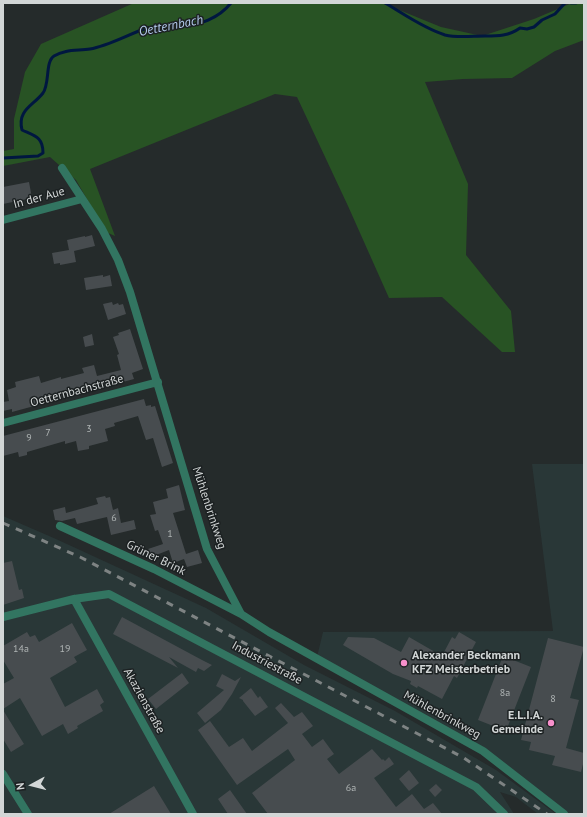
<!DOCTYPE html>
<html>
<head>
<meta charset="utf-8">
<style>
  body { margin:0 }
  #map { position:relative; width:587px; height:817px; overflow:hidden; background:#252b2b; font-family:"PT Sans",sans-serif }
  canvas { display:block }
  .frame { position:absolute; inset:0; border:4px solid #d2d6d6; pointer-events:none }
  .north { position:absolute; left:12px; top:765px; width:40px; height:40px; -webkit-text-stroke:3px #1c2122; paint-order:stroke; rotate:263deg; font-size:11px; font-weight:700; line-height:16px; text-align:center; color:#d2d6d6 }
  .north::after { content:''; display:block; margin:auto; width:14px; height:18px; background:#d2d6d6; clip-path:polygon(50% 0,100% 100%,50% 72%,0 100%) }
</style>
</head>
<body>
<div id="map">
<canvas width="587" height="817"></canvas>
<div class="frame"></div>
<div class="north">N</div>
</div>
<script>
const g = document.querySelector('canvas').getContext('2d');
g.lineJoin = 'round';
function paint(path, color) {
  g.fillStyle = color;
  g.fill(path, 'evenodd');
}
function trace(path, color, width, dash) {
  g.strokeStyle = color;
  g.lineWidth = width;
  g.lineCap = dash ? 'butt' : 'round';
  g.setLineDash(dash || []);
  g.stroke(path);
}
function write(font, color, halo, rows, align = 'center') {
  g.font = font + ' "PT Sans",sans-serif';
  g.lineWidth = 3;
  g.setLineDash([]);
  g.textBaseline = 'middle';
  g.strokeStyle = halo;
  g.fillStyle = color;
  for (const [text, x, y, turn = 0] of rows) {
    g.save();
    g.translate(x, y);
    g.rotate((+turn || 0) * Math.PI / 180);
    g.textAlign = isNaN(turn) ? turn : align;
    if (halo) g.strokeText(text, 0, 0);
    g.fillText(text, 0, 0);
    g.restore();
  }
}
const built = new Path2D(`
  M 532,464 L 584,464 L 584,814 L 566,814 L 499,765 L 317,657 L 323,632 L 553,631 Z
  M 3,516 L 56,539 L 206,608 L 304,665 L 395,711 L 496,770 L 556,814 L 538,814 L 516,797 L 500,792 L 514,814 L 3,814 Z`);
const green = new Path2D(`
  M 134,3 L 382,3 L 441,27 L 482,36 L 534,19 L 572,3 L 584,3 L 584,40 L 555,51 L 512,78 L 463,79 L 425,82 L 468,184 L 466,255 L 511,311 L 515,352 L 502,352 L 442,297 L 389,298 L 348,206 L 297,97 L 275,94 L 90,169 L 115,236 L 106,232 L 76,180 L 50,157 L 3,166 L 3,151 L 14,149 L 14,119 L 25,72 L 41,44 Z`);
const stream = new Path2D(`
  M 385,3 C 404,14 423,28 445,35 C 457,38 472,36 485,36 C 498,36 509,36 520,28 L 527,29 L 534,27 L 542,20 L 555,14 L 565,3
  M 571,3 L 576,3
  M 3,158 L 38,156 L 43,153 C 43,137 35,136 22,130 C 17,110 33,106 43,93 C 50,83 45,62 54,56 C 65,49 78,51 90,49 C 108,46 129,34 147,28 C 158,25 169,26 180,26 C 199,26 219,18 231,3`);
const building = new Path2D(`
  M 29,182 L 32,198 L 3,204 L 3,187 Z
  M 92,235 L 95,246 L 74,251 L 76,262 L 60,265 L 60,263 L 54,264 L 52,253 L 69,250 L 67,240 L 85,236 L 85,237 Z
  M 103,275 L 103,277 L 110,275 L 112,286 L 86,290 L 84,278 Z
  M 112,302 L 113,305 L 118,303 L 119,305 L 123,304 L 126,314 L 108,320 L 103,304 Z
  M 130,329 L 143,369 L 132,373 L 134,379 L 12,412 L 12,409 L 3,411 L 3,402 L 9,401 L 7,390 L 16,387 L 15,382 L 39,376 L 41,383 L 61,377 L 61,379 L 84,373 L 82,368 L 94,365 L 97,376 L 121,370 L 117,355 L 119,354 L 113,337 L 119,335 L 118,333 Z
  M 92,334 L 94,345 L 85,347 L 83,337 Z
  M 144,399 L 146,406 L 151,405 L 151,407 L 155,406 L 173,463 L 162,467 L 153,438 L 146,440 L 138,416 L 114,423 L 115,426 L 105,429 L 108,441 L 89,446 L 89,449 L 78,451 L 76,441 L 65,444 L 65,441 L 27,452 L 27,455 L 19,457 L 18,452 L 3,456 L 3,436 Z
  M 179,485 L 185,510 L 173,513 L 186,554 L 198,550 L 202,563 L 187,567 L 184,559 L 173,563 L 169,550 L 151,557 L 148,549 L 163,544 L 158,530 L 155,531 L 150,515 L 156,514 L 153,502 L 168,498 L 166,489 Z
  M 105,496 L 106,498 L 110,497 L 113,510 L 118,508 L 121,523 L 134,520 L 136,529 L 111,535 L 107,517 L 77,524 L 75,518 L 62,521 L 55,520 L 53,510 L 65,507 L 66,513 L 98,504 L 96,498 Z
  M 12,561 L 19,590 L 22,589 L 24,598 L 3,605 L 3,563 Z
  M 122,617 L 202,660 L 212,665 L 204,671 L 198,668 L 196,672 L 169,657 L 178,668 L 113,634 Z
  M 72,623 L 87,650 L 74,657 L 77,662 L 50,678 L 65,707 L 97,689 L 104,702 L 100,705 L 103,711 L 77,726 L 78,728 L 68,734 L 63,724 L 42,736 L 20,698 L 3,709 L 3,684 L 14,678 L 3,660 L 3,646 L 27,632 L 30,637 L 35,635 L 39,642 Z
  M 459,632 L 476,642 L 457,678 L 454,676 L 442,699 L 418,686 L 417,688 L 410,684 L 411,681 L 393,674 L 343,645 L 348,637 L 374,638 L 401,652 L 409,637 L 442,656 L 452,637 L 455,639 Z
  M 548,638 L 584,647 L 570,698 L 579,700 L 566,748 L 584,753 L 584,760 L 581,772 L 552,765 L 555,756 L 529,750 L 531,742 L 521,740 Z
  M 503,656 L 531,667 L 506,731 L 478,720 Z
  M 182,673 L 189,683 L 156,709 L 148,699 Z
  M 222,674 L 235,681 L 241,677 L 232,694 L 221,710 L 205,723 L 197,713 L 224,690 L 216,686 Z
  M 251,688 L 258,698 L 260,696 L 268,707 L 255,716 L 243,701 L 243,700 L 239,698 Z
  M 281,703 L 294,717 L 302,712 L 313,726 L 302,734 L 312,747 L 323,739 L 334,754 L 327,759 L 339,774 L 372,749 L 382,760 L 383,759 L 385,761 L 389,757 L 394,764 L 374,778 L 396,807 L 412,794 L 424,809 L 433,803 L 442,814 L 268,814 L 252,793 L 295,760 L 288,749 L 237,785 L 198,730 L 210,721 L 229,747 L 243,738 L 252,751 L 288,723 L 275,708 Z
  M 3,710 L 24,744 L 11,752 L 3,739 Z
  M 409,770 L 419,783 L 409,791 L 399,779 Z
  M 436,784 L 442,790 L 435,797 L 429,790 Z
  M 154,786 L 171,814 L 109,814 Z
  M 230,790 L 247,814 L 228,814 L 218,799 Z`);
const minor = new Path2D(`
  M 62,168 L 102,229 L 118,260 L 130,292 L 207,549 L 241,614 L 269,632 L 483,751 L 564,814
  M 3,220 L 82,199
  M 3,423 L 158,382
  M 60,526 L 154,569 L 241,614
  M 74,599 L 193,814
  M 3,617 L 74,599 L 109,594 L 476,787 L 504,814
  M 3,774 L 28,814`);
const rail = new Path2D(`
  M 3,523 L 80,557 L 464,758 L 547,814`);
const markers = [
  [404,663,4,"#f890cc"],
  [551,723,4,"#f890cc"]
];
const numberNames = [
  ["3",89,429],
  ["7",48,433],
  ["9",29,438],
  ["6",114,518],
  ["1",170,534],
  ["14a",21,649],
  ["19",65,649],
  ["8a",505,693],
  ["8",553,699],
  ["6a",351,788]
];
const streetNames = [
  ["In der Aue",39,198,-15],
  ["Oetternbachstraße",77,391,-15],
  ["Mühlenbrinkweg",209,508,72],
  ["Grüner Brink",156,558,26],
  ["Industriestraße",267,663,28],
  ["Akazienstraße",144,701,61],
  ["Mühlenbrinkweg",442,715,29]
];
const poiNames = [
  ["Alexander Beckmann",412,656],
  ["KFZ Meisterbetrieb",412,670],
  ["E.L.I.A.",543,716,"right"],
  ["Gemeinde",543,730,"right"]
];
const waterNames = [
  ["Oetternbach",171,26,-11]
];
paint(built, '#293737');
paint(green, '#285324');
trace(stream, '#001740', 3);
paint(building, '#474c4f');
trace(minor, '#327561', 8);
trace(rail, '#7e8383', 3, [7, 7]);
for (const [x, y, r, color] of markers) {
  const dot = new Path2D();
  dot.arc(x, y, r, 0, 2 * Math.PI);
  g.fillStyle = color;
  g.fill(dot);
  trace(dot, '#1c2122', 1.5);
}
write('10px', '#afb4b4', null, numberNames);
write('12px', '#d2d6d6', '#1c2122', streetNames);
write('bold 12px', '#d2d6d6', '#1c2122', poiNames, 'left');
write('italic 13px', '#b4ccee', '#1c2122', waterNames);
</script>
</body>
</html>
